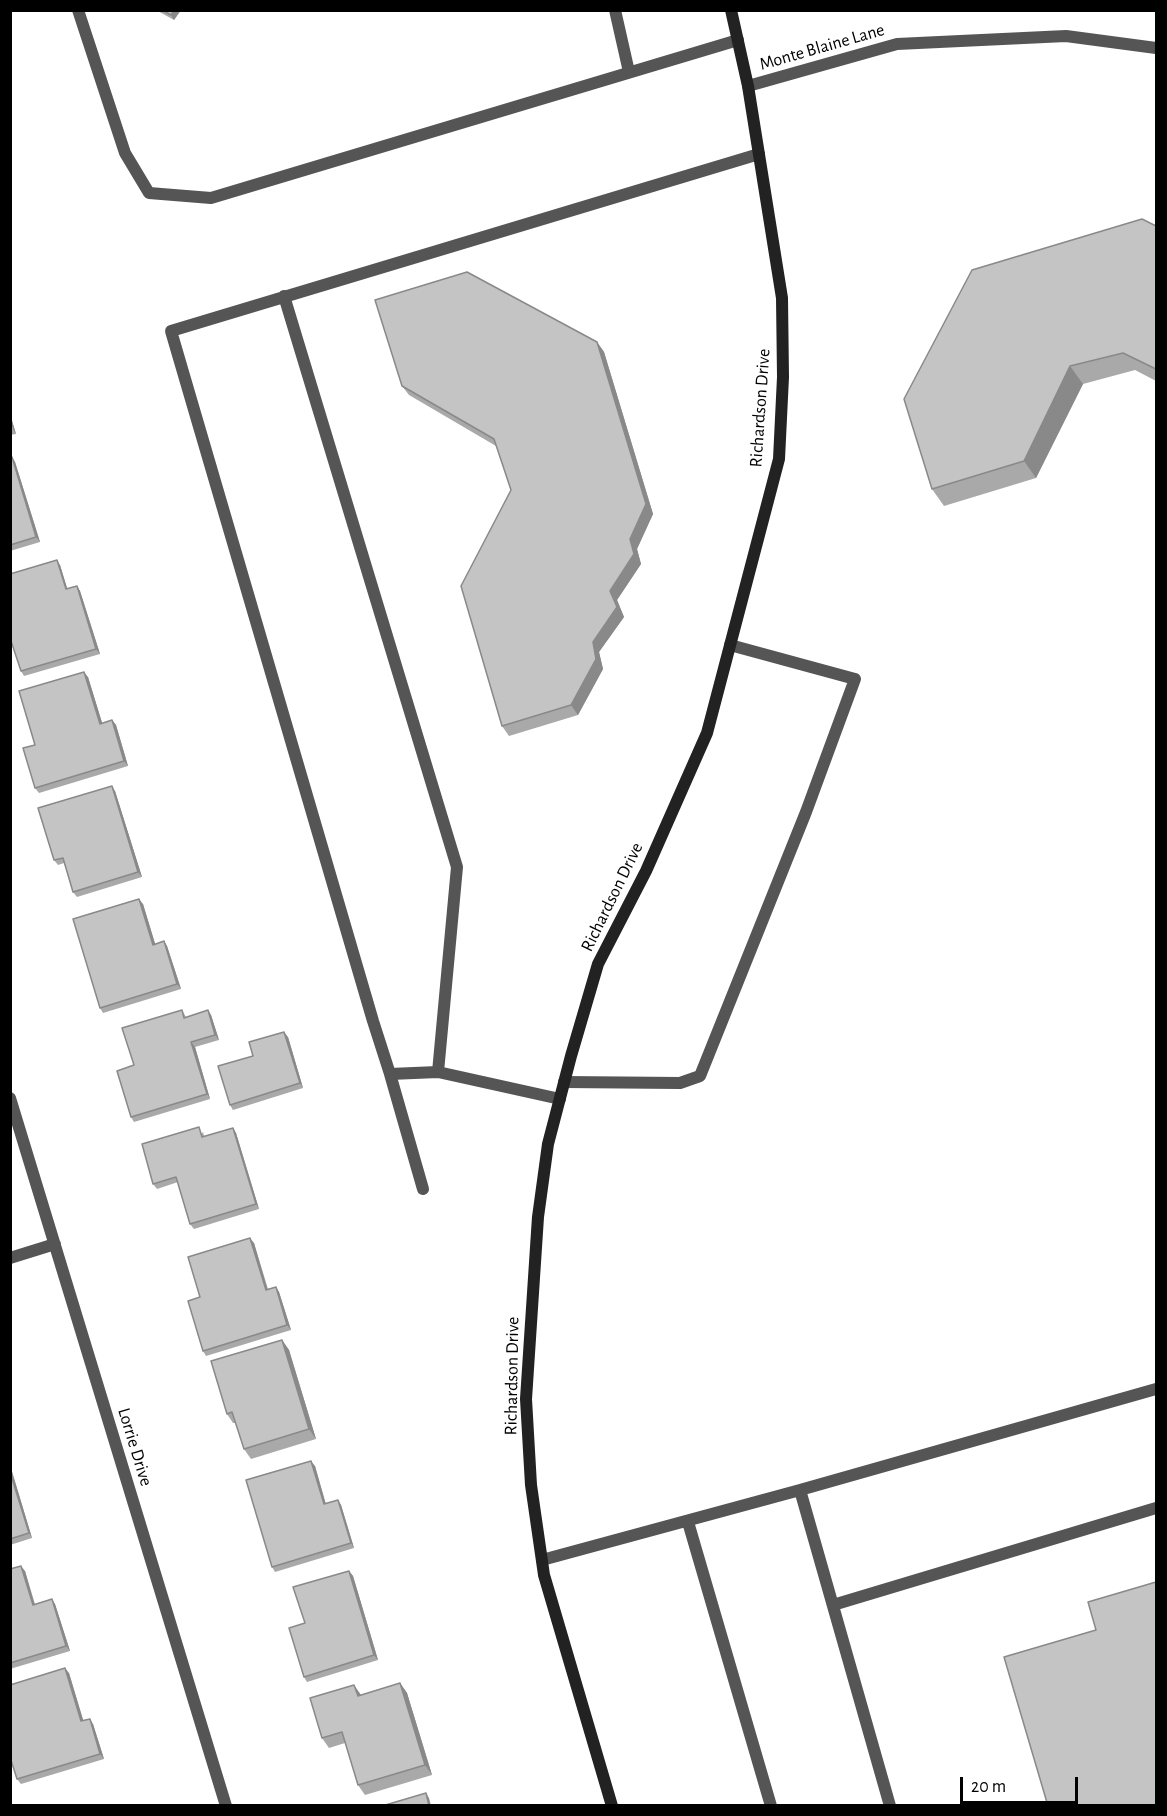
<!DOCTYPE html>
<html>
<head>
<meta charset="utf-8">
<style>
  body { margin:0 }
  #map { position:relative; width:1167px; height:1816px; overflow:hidden; background:#fff; font-family:"Alegreya Sans",sans-serif }
  canvas { display:block }
  .frame { position:absolute; inset:0; border:12px solid #000; pointer-events:none }
  .scale { position:absolute; left:960px; top:1777px; width:118px; height:27px; box-sizing:border-box; border:3px solid #000; border-top:0; padding-left:8px; font-size:18px; line-height:21px; white-space:nowrap; color:#000; -webkit-text-stroke:4px #fff; paint-order:stroke }
</style>
</head>
<body>
<div id="map">
<canvas width="1167" height="1816"></canvas>
<div class="frame"></div>
<div class="scale">20 m</div>
</div>
<script>
const g = document.querySelector('canvas').getContext('2d');
g.lineJoin = 'round';
function trace(path, color, width, dash) {
  g.strokeStyle = color;
  g.lineWidth = width;
  g.lineCap = dash ? 'butt' : 'round';
  g.setLineDash(dash || []);
  g.stroke(path);
}
function paint(path, color) {
  g.fillStyle = color;
  g.fill(path, 'evenodd');
}
function write(font, color, halo, rows, align = 'center') {
  g.font = font + ' "Alegreya Sans",sans-serif';
  g.lineWidth = 4.5;
  g.setLineDash([]);
  g.textBaseline = 'middle';
  g.strokeStyle = halo;
  g.fillStyle = color;
  for (const [text, x, y, turn = 0] of rows) {
    g.save();
    g.translate(x, y);
    g.rotate((+turn || 0) * Math.PI / 180);
    g.textAlign = isNaN(turn) ? turn : align;
    if (halo) g.strokeText(text, 0, 0);
    g.fillText(text, 0, 0);
    g.restore();
  }
}
const lane = new Path2D(`
  M 78,10 L 125,153 L 149,193 L 211,198 L 738,40
  M 615,10 L 629,72
  M 284,296 L 457,867 L 438,1072
  M 390,1074 L 423,1189
  M 564,1082 L 680,1083 L 700,1076 L 806,812 L 855,679 L 730,645
  M 560,1099 L 438,1072 L 390,1074 L 373,1021 L 171,331 L 759,154
  M 688,1522 L 771,1806
  M 542,1560 L 800,1490
  M 833,1605 L 1156,1508
  M 890,1806 L 800,1490 L 1156,1389`);
const street = new Path2D(`
  M 748,86 L 897,44 L 1066,36 L 1156,48
  M 10,1098 L 226,1806
  M 10,1258 L 55,1244`);
const secondary = new Path2D(`
  M 612,1806 L 544,1575 L 531,1485 L 526,1399 L 538,1217 L 548,1144 L 571,1056 L 598,964 L 646,871 L 707,733 L 779,459 L 783,377 L 782,298 L 748,86 L 731,10`);
const wall = new Path2D(`
  M 156,10 L 181,10 L 174,20 Z
  M 1156,226 L 1156,381 L 1135,370 L 1083,384 L 1036,478 L 944,506 L 932,489 Z
  M 597,342 L 604,352 L 653,514 L 637,549 L 641,564 L 617,600 L 624,617 L 599,652 L 603,669 L 578,715 L 509,736 L 502,726 L 511,490 L 496,446 L 409,395 L 402,386 Z
  M 10,414 L 16,434 L 10,435 Z
  M 10,457 L 12,457 L 15,462 L 40,542 L 10,551 Z
  M 60,565 L 67,589 L 77,586 L 80,591 L 100,654 L 24,676 L 21,671 Z
  M 88,677 L 102,723 L 112,720 L 116,725 L 128,766 L 39,793 L 35,788 L 35,745 Z
  M 115,791 L 142,877 L 77,897 L 73,892 L 64,863 L 58,865 L 54,860 Z
  M 143,904 L 155,944 L 164,941 L 167,946 L 181,989 L 103,1013 L 100,1008 Z
  M 182,1010 L 186,1017 L 208,1010 L 211,1015 L 219,1040 L 195,1047 L 210,1099 L 134,1122 L 131,1117 L 134,1065 Z
  M 288,1037 L 303,1088 L 233,1110 L 230,1105 L 253,1056 Z
  M 233,1128 L 236,1133 L 259,1209 L 194,1229 L 190,1224 L 178,1182 L 157,1189 L 153,1184 L 203,1132 L 204,1136 Z
  M 254,1243 L 268,1289 L 276,1287 L 279,1292 L 291,1330 L 206,1356 L 203,1351 L 200,1297 Z
  M 282,1340 L 289,1350 L 316,1439 L 251,1459 L 244,1449 L 236,1423 L 233,1423 L 227,1414 Z
  M 10,1465 L 32,1538 L 10,1545 Z
  M 315,1466 L 326,1504 L 338,1500 L 341,1505 L 354,1548 L 275,1572 L 272,1567 Z
  M 10,1569 L 25,1571 L 35,1604 L 55,1604 L 70,1651 L 10,1669 Z
  M 349,1571 L 353,1576 L 378,1660 L 307,1682 L 304,1677 L 305,1623 Z
  M 69,1673 L 83,1721 L 93,1724 L 104,1759 L 21,1784 L 17,1779 Z
  M 400,1683 L 407,1693 L 432,1775 L 365,1795 L 358,1785 L 345,1743 L 329,1748 L 322,1738 L 361,1695 Z`);
const shadedWall = new Path2D(`
  M 174,10 L 181,10 L 174,20 L 171,15 Z
  M 597,342 L 604,352 L 653,514 L 637,549 L 641,564 L 617,600 L 624,617 L 599,652 L 603,669 L 578,715 L 571,705 L 610,591 L 630,539 Z
  M 1070,366 L 1083,384 L 1036,478 L 1024,461 Z
  M 10,414 L 16,434 L 13,429 L 10,421 Z
  M 12,457 L 15,462 L 40,542 L 36,537 Z
  M 57,560 L 60,565 L 69,594 L 66,589 Z
  M 77,586 L 80,591 L 100,654 L 96,649 Z
  M 84,672 L 88,677 L 104,729 L 100,724 Z
  M 112,720 L 116,725 L 128,766 L 124,761 Z
  M 112,786 L 115,791 L 142,877 L 138,872 Z
  M 139,899 L 143,904 L 157,950 L 153,945 Z
  M 164,941 L 167,946 L 181,989 L 177,984 Z
  M 208,1010 L 211,1015 L 219,1040 L 215,1035 Z
  M 284,1032 L 288,1037 L 303,1088 L 300,1083 Z
  M 191,1042 L 195,1047 L 210,1099 L 207,1094 Z
  M 233,1128 L 236,1133 L 259,1209 L 256,1204 Z
  M 250,1238 L 254,1243 L 269,1295 L 266,1290 Z
  M 276,1287 L 279,1292 L 291,1330 L 287,1325 Z
  M 282,1340 L 289,1350 L 316,1439 L 309,1429 Z
  M 311,1461 L 315,1466 L 327,1509 L 324,1504 Z
  M 10,1465 L 32,1538 L 29,1533 L 10,1472 Z
  M 338,1500 L 341,1505 L 354,1548 L 351,1543 Z
  M 21,1566 L 25,1571 L 36,1610 L 33,1605 Z
  M 349,1571 L 353,1576 L 378,1660 L 374,1655 Z
  M 52,1599 L 55,1604 L 70,1651 L 66,1646 Z
  M 65,1668 L 69,1673 L 85,1726 L 81,1721 Z
  M 400,1683 L 407,1693 L 432,1775 L 425,1765 Z
  M 354,1685 L 361,1695 L 364,1706 L 358,1696 Z
  M 90,1719 L 93,1724 L 104,1759 L 100,1754 Z
  M 426,1793 L 429,1798 L 431,1806 L 429,1806 Z`);
const building = new Path2D(`
  M 162,10 L 174,10 L 171,15 Z
  M 1142,219 L 1156,226 L 1156,369 L 1123,353 L 1070,366 L 1024,461 L 932,489 L 904,399 L 972,270 Z
  M 467,272 L 597,342 L 646,504 L 630,539 L 634,554 L 610,591 L 617,607 L 593,642 L 596,659 L 571,705 L 502,726 L 461,586 L 511,490 L 494,439 L 402,386 L 375,300 Z
  M 10,457 L 12,457 L 36,537 L 10,545 Z
  M 57,560 L 66,589 L 77,586 L 96,649 L 21,671 L 10,638 L 10,574 Z
  M 84,672 L 100,724 L 112,720 L 124,761 L 35,788 L 23,748 L 35,745 L 19,691 Z
  M 112,786 L 138,872 L 73,892 L 63,858 L 54,860 L 38,808 Z
  M 139,899 L 153,945 L 164,941 L 177,984 L 100,1008 L 73,919 Z
  M 182,1010 L 184,1018 L 208,1010 L 215,1035 L 191,1042 L 207,1094 L 131,1117 L 117,1071 L 134,1065 L 122,1028 Z
  M 284,1032 L 300,1083 L 230,1105 L 218,1066 L 253,1056 L 249,1042 Z
  M 199,1127 L 202,1137 L 233,1128 L 256,1204 L 190,1224 L 176,1177 L 153,1184 L 142,1144 Z
  M 250,1238 L 266,1290 L 276,1287 L 287,1325 L 203,1351 L 188,1301 L 200,1297 L 188,1257 Z
  M 282,1340 L 309,1429 L 244,1449 L 232,1412 L 227,1414 L 211,1361 Z
  M 311,1461 L 324,1504 L 338,1500 L 351,1543 L 272,1567 L 246,1480 Z
  M 10,1472 L 29,1533 L 10,1539 Z
  M 21,1566 L 33,1605 L 52,1599 L 66,1646 L 10,1663 L 10,1569 Z
  M 349,1571 L 374,1655 L 304,1677 L 289,1628 L 305,1623 L 293,1587 Z
  M 1156,1582 L 1156,1806 L 1048,1806 L 1004,1657 L 1096,1630 L 1088,1602 Z
  M 65,1668 L 81,1721 L 90,1719 L 100,1754 L 17,1779 L 10,1757 L 10,1685 Z
  M 400,1683 L 425,1765 L 358,1785 L 342,1732 L 322,1738 L 310,1698 L 354,1685 L 358,1696 Z
  M 426,1793 L 429,1806 L 382,1806 Z`);
const streetNames = [
  ["Monte Blaine Lane",822,47,-16],
  ["Richardson Drive",760,408,-86],
  ["Richardson Drive",612,897,-64],
  ["Richardson Drive",512,1376,-89],
  ["Lorrie Drive",135,1447,73]
];
trace(lane, '#555', 12);
trace(street, '#555', 12);
trace(secondary, '#222', 12);
paint(wall, '#a9a9a9');
paint(shadedWall, '#898989');
paint(building, '#c4c4c4');
trace(building, '#898989', 1.5);
write('18px', '#000', '#fff', streetNames);
</script>
</body>
</html>
